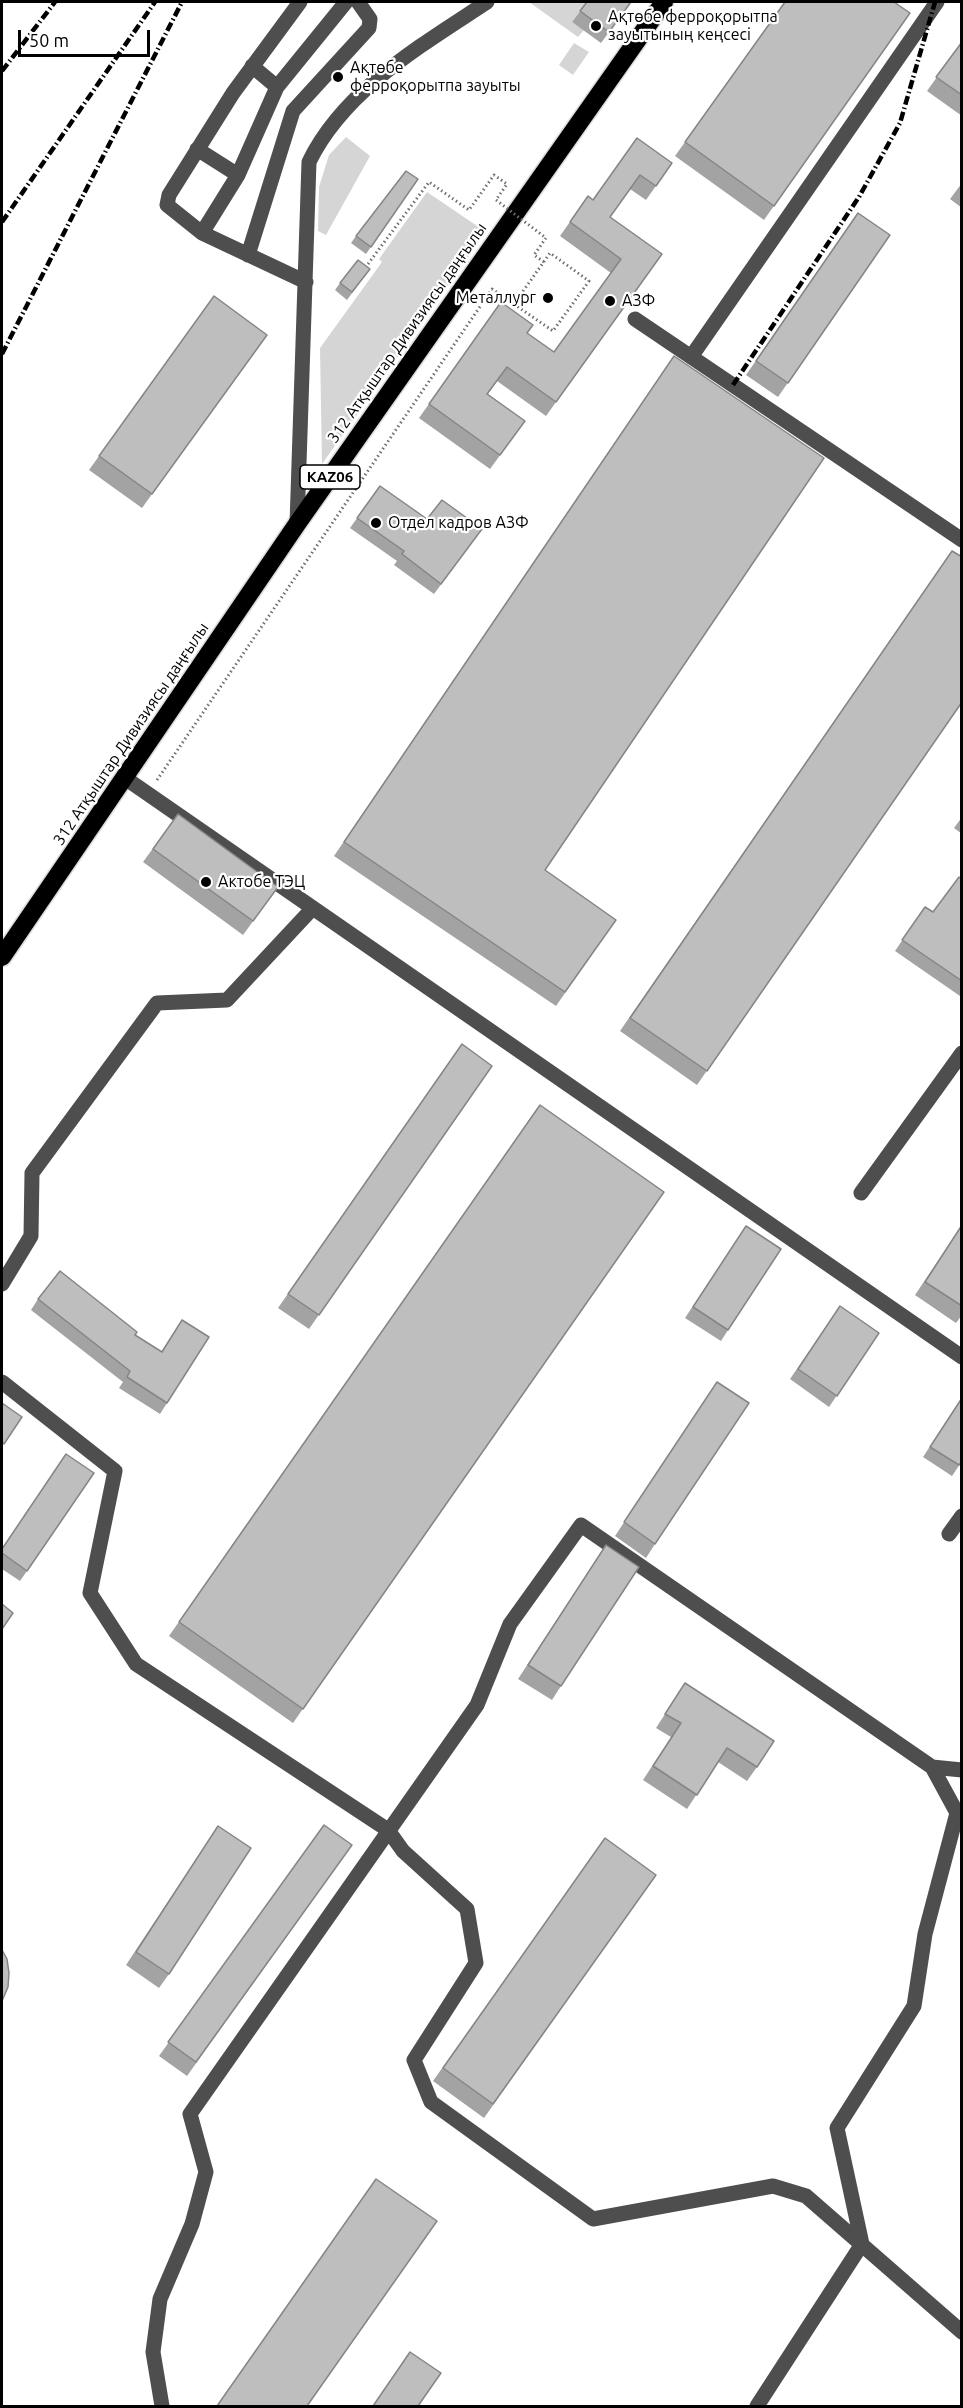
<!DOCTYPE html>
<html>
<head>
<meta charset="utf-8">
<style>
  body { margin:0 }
  #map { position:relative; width:963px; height:2408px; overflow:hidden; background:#fff; font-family:Ubuntu,sans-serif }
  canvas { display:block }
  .frame { position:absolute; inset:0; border:3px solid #000; pointer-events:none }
  .scale { position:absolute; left:18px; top:30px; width:132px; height:27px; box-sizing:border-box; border:3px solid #000; border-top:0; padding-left:8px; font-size:18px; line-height:21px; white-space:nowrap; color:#000; -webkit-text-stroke:4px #fff; paint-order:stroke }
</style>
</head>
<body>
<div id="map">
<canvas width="963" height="2408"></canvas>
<div class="frame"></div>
<div class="scale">50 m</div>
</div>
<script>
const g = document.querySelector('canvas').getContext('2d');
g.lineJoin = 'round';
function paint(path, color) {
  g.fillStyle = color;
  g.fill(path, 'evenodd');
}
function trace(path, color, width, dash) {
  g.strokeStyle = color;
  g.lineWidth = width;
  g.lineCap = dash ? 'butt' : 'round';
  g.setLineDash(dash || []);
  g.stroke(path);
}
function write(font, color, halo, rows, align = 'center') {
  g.font = font + ' Ubuntu,sans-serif';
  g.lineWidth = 4.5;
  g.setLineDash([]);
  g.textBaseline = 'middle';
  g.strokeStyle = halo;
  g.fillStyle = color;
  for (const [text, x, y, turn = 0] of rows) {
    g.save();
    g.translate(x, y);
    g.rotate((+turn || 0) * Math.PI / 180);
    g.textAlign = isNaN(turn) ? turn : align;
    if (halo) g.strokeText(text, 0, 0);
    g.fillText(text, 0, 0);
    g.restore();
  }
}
const green = new Path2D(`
  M 529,2 L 587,2 L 572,22 L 584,30 L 578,37 Z
  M 574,43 L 589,52 L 573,75 L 559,65 Z
  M 346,137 L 370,156 L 326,235 L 318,231 L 319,187 L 329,155 Z
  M 427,192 L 486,232 L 322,464 L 320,348 L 382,262 L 379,259 Z`);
const path = new Path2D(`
  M 544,262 L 534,255 L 546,238
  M 368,264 L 429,182 L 469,210 L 494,175 L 507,184 L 496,200
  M 157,780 L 492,289 L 553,331 L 589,281 L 550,253 L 514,304`);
const minor = new Path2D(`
  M 300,2 L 233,93 L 169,195 L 167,205 L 202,233 L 306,282
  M 252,66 L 277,87
  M 197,149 L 238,175
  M 202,233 L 238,175 L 277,87 L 346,2
  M 248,255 L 293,111 L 369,28 L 370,19 L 358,2
  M 635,319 L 962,540
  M 691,357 L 937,2
  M 297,524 L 309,162 C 344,90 422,45 487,2
  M 125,778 L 962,1357
  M 861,1193 L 962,1053
  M 2,1284 L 31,1236 L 32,1173 L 157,1003 L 227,1000 L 312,909
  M 2,1382 L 115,1471 L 90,1593 L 136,1664 L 388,1830 L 403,1851 L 467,1909 L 476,1963 L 414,2060 L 431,2102 L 593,2219 L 773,2186 L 806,2196 L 962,2332
  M 949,1534 L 962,1516
  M 162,2406 L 153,2352 L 160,2299 L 192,2224 L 206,2172 L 190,2114 L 477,1705 L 510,1624 L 581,1525 L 932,1767 L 962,1770
  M 757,2406 L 862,2244 L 837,2128 L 914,2006 L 925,1934 L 957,1813 L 932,1767`);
const highway = new Path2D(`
  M 2,957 L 297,524 L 664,2`);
const rail = new Path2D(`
  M 2,71 L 55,2
  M 2,222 L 155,2
  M 2,354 L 182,2
  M 733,385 L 859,197 L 900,123 L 935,2`);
const pathBridge = new Path2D(`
  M 496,200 L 546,238`);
const wall = new Path2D(`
  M 587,2 L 631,2 L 601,43 L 572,22 Z
  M 785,2 L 910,13 L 764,220 L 675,156 Z
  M 962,42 L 962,116 L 927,91 Z
  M 637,138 L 672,163 L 646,200 L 630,189 L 610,217 L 662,254 L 546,416 L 497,381 L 488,394 L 525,421 L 490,469 L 419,418 L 501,302 L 527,333 L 554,352 L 611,273 L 560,236 L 588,196 L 593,200 Z
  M 418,179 L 366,254 L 351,243 L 356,236 Z
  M 962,183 L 962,208 L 950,199 Z
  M 858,213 L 890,235 L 778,397 L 746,375 Z
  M 370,269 L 347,300 L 335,290 L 340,283 Z
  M 214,296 L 267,335 L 142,508 L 89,470 Z
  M 674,356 L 545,870 L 616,920 L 556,1006 L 334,856 Z
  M 380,486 L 427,519 L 482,529 L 434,594 L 394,565 L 397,561 L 350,528 Z
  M 952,551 L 962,702 L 697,1085 L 620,1031 Z
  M 178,814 L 278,887 L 243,935 L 143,862 Z
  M 962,817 L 962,834 L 954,828 Z
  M 962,879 L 962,994 L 960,996 L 895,951 L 925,907 L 933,912 Z
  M 462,1044 L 492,1066 L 309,1329 L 278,1308 Z
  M 540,1105 L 664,1192 L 293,1723 L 169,1636 Z
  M 962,1225 L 962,1315 L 956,1323 L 915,1295 Z
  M 746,1226 L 728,1330 L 721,1341 L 685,1318 Z
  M 38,1299 L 135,1335 L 161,1352 L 182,1320 L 167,1403 L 160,1414 L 119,1388 L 123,1382 L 31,1310 Z
  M 840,1306 L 879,1333 L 829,1407 L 790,1379 Z
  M 708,1396 L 655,1544 L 646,1558 L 615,1536 Z
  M 962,1397 L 962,1461 L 952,1476 L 923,1457 Z
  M 94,1473 L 20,1581 L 2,1569 L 2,1549 Z
  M 606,1545 L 561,1686 L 552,1700 L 518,1679 Z
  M 685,1683 L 757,1767 L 747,1781 L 718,1762 L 687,1809 L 643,1780 L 671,1737 L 656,1728 Z
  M 324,1825 L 352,1845 L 187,2076 L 159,2056 Z
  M 218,1826 L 169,1974 L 159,1988 L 126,1965 Z
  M 605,1838 L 656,1875 L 484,2118 L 433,2081 Z`);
const building = new Path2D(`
  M 587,2 L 631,2 L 609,32 L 580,11 Z
  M 785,2 L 894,2 L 910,13 L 774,206 L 685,142 Z
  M 962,42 L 962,95 L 936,77 Z
  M 637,138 L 672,163 L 656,186 L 640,175 L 610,217 L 662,254 L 556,402 L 507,367 L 487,394 L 525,421 L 500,455 L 429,404 L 501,302 L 533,325 L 527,333 L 554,352 L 621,259 L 570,222 L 588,196 L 593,200 Z
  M 406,171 L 418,179 L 371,247 L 356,236 Z
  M 858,213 L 890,235 L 788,383 L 756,361 Z
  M 358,260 L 370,269 L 352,292 L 340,283 Z
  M 214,296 L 267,335 L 152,494 L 99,456 Z
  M 674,356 L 824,458 L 545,870 L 616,920 L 565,992 L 344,842 Z
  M 380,486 L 427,519 L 442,500 L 482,529 L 441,584 L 402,554 L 404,551 L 357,518 Z
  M 952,551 L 962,557 L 962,702 L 707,1071 L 630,1018 Z
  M 178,814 L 278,887 L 253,921 L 153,849 Z
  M 959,877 L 962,879 L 962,981 L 902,940 L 925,907 L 933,912 Z
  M 462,1044 L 492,1066 L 319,1315 L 288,1294 Z
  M 540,1105 L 664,1192 L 303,1709 L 179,1622 Z
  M 962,1225 L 962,1306 L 925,1282 Z
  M 746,1226 L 781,1249 L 728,1330 L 693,1307 Z
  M 60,1271 L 137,1332 L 135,1335 L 162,1352 L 182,1320 L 209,1337 L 167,1403 L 127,1377 L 130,1371 L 38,1299 Z
  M 840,1306 L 879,1333 L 837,1396 L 798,1369 Z
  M 717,1382 L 749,1403 L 655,1544 L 624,1522 Z
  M 962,1398 L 962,1461 L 959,1465 L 930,1447 Z
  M 2,1403 L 22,1417 L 4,1444 L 2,1442 Z
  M 66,1454 L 94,1473 L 27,1571 L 2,1553 L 2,1549 Z
  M 606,1545 L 639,1567 L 561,1686 L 528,1665 Z
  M 2,1604 L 13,1613 L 2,1629 Z
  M 685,1683 L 774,1741 L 757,1767 L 727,1748 L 697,1795 L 653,1766 L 681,1723 L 665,1714 Z
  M 324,1825 L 352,1845 L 196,2062 L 168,2042 Z
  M 218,1826 L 251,1848 L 169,1974 L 136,1952 Z
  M 605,1838 L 656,1875 L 493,2104 L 443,2068 Z
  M 2,1950 L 7,1959 L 9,1973 L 8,1987 L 2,2001 Z
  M 376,2179 L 437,2221 L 307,2406 L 217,2406 Z
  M 410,2352 L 441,2373 L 418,2406 L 373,2406 Z`);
const markers = [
  [596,26,6,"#000"],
  [338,77,6,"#000"],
  [548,298,6,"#000"],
  [610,301,6,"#000"],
  [376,523,6,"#000"],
  [206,882,6,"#000"]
];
const shields = [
  [330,477,60]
];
const shieldNames = [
  ["KАZ06",330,477]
];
const poiNames = [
  ["Ақтөбе ферроқорытпа",608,17],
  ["зауытының кеңсесі",608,35],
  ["Ақтөбе",350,68],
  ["ферроқорытпа зауыты",350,86],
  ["Металлург",536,298,"right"],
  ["АЗФ",622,301],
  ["Отдел кадров АЗФ",388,523],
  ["Актобе ТЭЦ",218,882]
];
const streetNames = [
  ["312 Атқыштар Дивизиясы даңғылы",407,333,-55],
  ["312 Атқыштар Дивизиясы даңғылы",131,734,-56]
];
paint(green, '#d5d5d5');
trace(highway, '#dbdbdb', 21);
trace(path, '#707070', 3, [1.5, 3]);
trace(minor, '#4e4e4e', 15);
trace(highway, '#000', 18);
trace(rail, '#000', 4.5, [9, 3, 1.5, 3]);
trace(pathBridge, '#707070', 3, [1.5, 3]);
paint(wall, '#a3a3a3');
paint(building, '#bebebe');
trace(building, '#858585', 1.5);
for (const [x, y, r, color] of markers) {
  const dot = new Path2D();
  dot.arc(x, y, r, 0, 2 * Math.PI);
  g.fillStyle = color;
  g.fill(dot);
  trace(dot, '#fff', 2);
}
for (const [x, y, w] of shields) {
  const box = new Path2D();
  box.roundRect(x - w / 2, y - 12, w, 24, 4.5);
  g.fillStyle = '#fff';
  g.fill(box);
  trace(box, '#000', 1.5);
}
write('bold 15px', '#000', null, shieldNames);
write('16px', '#000', '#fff', poiNames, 'left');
write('16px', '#000', '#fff', streetNames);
</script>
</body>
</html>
